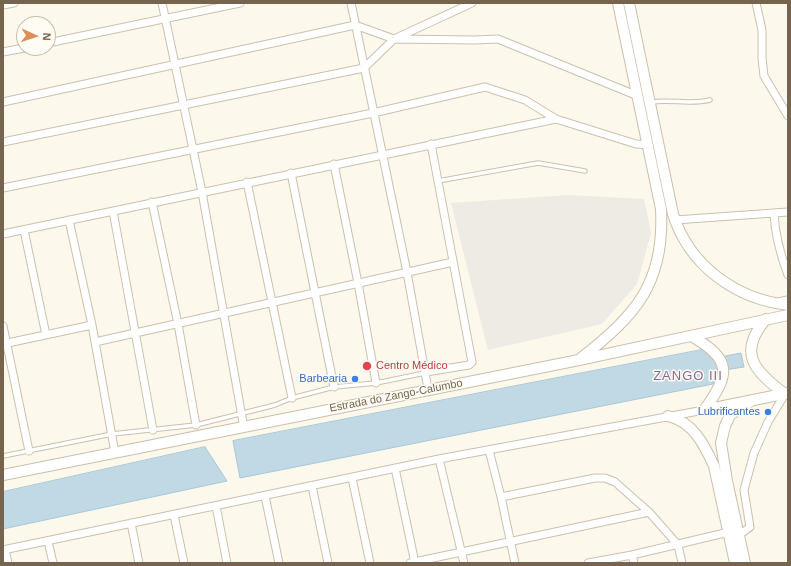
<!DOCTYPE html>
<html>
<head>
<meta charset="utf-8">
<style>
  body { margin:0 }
  #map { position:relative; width:791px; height:566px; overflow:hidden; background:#fcf8ec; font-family:Arial,sans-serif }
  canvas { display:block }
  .frame { position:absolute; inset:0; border:4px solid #77644f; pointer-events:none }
  .north { position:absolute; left:16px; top:16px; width:40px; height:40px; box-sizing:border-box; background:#fefcf3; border:1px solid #c8bfb1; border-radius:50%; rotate:93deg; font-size:11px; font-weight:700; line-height:16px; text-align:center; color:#77644f }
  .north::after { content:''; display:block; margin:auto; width:14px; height:18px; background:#de8e59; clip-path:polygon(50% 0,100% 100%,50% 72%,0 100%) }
</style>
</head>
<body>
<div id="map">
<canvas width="791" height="566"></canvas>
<div class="frame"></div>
<div class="north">N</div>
</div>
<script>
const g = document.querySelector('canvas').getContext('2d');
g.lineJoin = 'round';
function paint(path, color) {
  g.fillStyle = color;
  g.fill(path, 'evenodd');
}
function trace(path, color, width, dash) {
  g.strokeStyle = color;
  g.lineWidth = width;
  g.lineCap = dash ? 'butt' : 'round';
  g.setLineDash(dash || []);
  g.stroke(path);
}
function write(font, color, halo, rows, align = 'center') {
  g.font = font + ' Arial,sans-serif';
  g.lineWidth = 3;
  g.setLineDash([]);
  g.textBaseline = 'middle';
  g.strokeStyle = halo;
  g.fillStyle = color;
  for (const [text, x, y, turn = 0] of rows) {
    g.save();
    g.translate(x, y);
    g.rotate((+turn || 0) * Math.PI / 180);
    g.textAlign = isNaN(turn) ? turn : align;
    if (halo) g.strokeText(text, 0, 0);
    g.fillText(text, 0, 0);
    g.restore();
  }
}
const industrial = new Path2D(`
  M 569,195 L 644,199 L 651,233 L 637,284 L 602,324 L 488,350 L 451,203 Z`);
const water = new Path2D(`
  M 706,349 L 715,358 L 741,353 L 744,367 L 717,371 L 713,384 L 240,478 L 233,441 Z
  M 205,447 L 227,481 L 3,529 L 3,492 Z`);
const lane = new Path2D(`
  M 651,102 C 671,99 690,105 710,100
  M 438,181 L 538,163 L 585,171
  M 779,300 L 788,298
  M 3,456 L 112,434 L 196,425 L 275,405 L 292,398 L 334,387 L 376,383 L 425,373`);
const street = new Path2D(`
  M 162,3 L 202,192 L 244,428
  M 351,3 L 407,272 L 428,389
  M 756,3 L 762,30 L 762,58 L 764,76 L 788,116
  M 3,5 L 14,3
  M 48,43 L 240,3
  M 3,52 L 24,48
  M 3,102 L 355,25 L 394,39 L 472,3
  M 3,142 L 364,68 L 394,39 L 475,40 L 498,39 L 638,96
  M 334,164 L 358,283 L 376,383
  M 291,173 L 334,387
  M 247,182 L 292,398
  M 3,188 L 373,113 L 485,87 L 525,100 L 556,119 L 636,144 L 649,145
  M 152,202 L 178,324 L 196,425
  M 113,211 L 153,430
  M 774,213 C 775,236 780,254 788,275
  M 69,220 L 92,325 L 115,453
  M 675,220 L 788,212
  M 24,230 L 46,335
  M 3,234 L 556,119
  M 3,326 L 29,451
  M 95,342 L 453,262
  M 3,344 L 92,325
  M 426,372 L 469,365 L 472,362 L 431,144
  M 489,450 L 501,497 L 515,563
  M 439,459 L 464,563
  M 395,468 L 415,563
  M 352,478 L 370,563
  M 312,486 L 328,563
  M 265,496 L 279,563
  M 501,497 L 595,478 L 605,478 L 615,482 L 649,512 L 678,545 L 682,563
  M 216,506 L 227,563
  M 174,515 L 184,563
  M 131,523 L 139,563
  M 739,535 L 750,527 L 744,490 L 754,453 L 768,422 L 785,394
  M 48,541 L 53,563
  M 3,550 L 439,459 L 704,410
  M 5,550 L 8,563
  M 632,555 L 634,563
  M 410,563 L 649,512
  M 588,563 L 632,555 L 729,532`);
const secondary = new Path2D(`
  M 629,3 L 673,214 C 689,265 735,299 788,305
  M 766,319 C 737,353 754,371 785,394
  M 691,336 C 732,359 731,374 704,410
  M 581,358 C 636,315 665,283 661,209 L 618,3
  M 704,410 L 788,393
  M 668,416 C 693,422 704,444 714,466 L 735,563
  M 3,475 L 579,360 L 788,315
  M 745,563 L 727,481 L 721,443 L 725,426 L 730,415 L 751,401`);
const markers = [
  [367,366,5,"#e0444e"],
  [355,379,4,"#3f7fe0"],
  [768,412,4,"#3f7fe0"]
];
const healthNames = [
  ["Centro Médico",376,366]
];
const shopNames = [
  ["Barbearia",347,379],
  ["Lubrificantes",760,412]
];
const streetNames = [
  ["Estrada do Zango-Calumbo",396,396,-11]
];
const quarterNames = [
  ["ZANGO III",688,376]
];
paint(industrial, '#eeeae4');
paint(water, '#c1d9e5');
trace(water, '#a7c7d6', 1);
trace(lane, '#ccc0af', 5.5);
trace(street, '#ccc0af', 9);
trace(secondary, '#ccbfaa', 12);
trace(lane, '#fff', 3.5);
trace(street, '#fff', 7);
trace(secondary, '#fff', 10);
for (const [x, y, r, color] of markers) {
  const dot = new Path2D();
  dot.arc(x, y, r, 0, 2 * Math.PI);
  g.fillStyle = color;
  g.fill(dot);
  trace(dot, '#fefcf3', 1.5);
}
write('11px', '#be3a42', '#fefcf3', healthNames, 'left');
write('11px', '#366cbe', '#fefcf3', shopNames, 'right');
write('11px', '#77644f', '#fefcf3', streetNames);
g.letterSpacing = '1px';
write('13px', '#8b6791', '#fefcf3', quarterNames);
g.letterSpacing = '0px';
</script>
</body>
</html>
